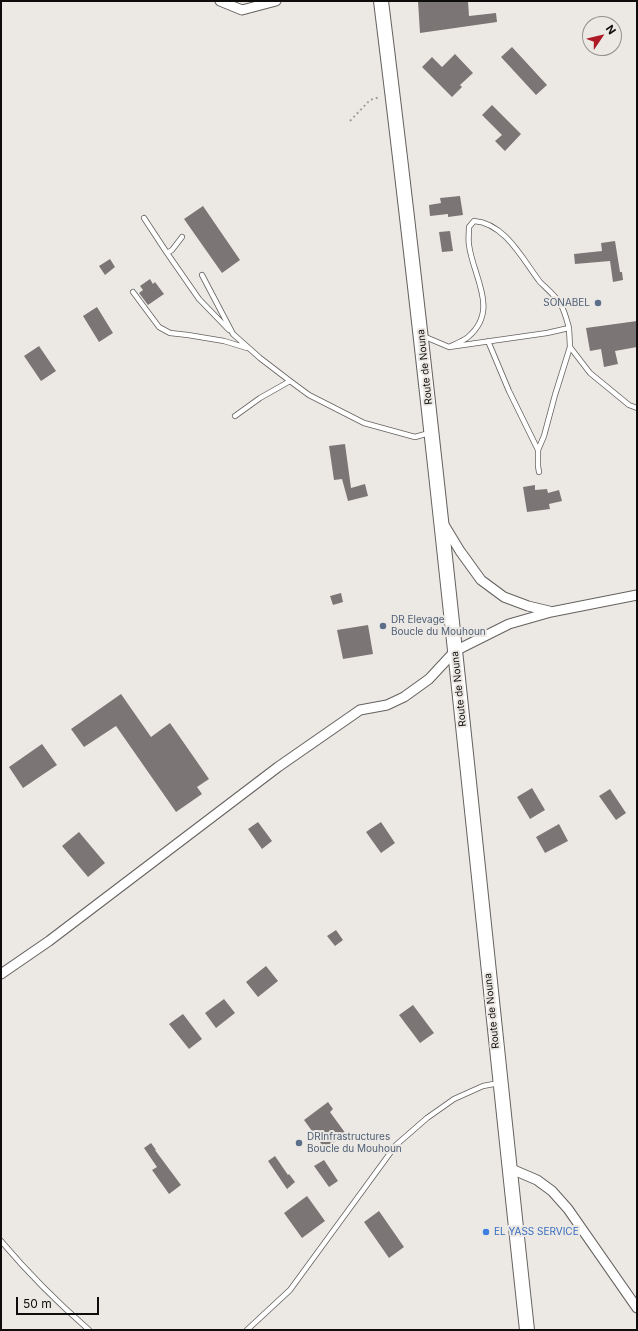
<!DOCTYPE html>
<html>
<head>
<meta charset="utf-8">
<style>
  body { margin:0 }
  #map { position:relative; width:638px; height:1331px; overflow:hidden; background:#ece9e5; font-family:Inter,sans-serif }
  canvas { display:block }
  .frame { position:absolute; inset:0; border:2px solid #0e0d0c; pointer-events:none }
  .north { position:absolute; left:582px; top:16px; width:40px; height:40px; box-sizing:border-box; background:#ece9e5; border:1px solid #93918e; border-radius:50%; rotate:55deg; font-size:11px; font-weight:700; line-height:16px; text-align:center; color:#0e0d0c }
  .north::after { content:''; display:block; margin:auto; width:14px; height:18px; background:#ae1b25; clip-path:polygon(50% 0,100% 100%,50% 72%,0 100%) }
  .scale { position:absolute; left:16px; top:1297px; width:83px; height:18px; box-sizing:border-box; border:2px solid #0e0d0c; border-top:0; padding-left:5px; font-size:12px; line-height:14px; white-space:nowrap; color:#0e0d0c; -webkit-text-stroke:3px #ece9e5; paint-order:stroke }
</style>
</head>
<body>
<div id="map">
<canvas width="638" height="1331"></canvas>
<div class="frame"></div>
<div class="north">N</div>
<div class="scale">50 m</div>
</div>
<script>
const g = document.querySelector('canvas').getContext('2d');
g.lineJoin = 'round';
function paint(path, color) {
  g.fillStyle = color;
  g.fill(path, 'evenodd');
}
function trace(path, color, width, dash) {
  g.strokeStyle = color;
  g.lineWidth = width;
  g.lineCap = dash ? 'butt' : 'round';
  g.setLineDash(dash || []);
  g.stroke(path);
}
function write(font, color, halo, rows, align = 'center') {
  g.font = font + ' Inter,sans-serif';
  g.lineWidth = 4;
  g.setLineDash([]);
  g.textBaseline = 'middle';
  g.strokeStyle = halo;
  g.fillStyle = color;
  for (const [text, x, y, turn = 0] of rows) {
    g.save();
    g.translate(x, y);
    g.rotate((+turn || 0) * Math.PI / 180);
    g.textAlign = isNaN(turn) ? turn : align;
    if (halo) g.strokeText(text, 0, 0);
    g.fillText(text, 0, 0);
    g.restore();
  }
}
const building = new Path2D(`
  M 418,1 L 468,1 L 469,16 L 496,13 L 497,22 L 420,33 Z
  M 512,47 L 547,85 L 536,95 L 501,57 Z
  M 455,54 L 473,73 L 460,85 L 462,87 L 452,97 L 422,67 L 432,57 L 442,67 Z
  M 492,105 L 521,134 L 505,151 L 495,141 L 502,135 L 482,115 Z
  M 460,196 L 463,215 L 448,217 L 448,214 L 430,216 L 429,205 L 441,203 L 440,198 Z
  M 203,206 L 240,260 L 222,273 L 184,219 Z
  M 450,231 L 453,251 L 442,252 L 439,232 Z
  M 615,241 L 620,272 L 622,272 L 623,280 L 613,282 L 610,261 L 575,264 L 574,254 L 602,251 L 601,243 Z
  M 110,259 L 115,267 L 105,275 L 99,266 Z
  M 150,279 L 153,284 L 155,282 L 164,294 L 148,305 L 139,293 L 143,290 L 140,286 Z
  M 97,307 L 113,333 L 99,342 L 83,316 Z
  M 637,321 L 637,347 L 615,351 L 618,364 L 604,367 L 601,349 L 590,351 L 586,328 Z
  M 39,346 L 56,371 L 41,381 L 24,356 Z
  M 345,444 L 351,488 L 365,484 L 368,496 L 348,501 L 342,479 L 334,480 L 329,446 Z
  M 535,485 L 535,490 L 547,489 L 548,493 L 559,490 L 562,501 L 549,504 L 550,509 L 527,512 L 523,487 Z
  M 341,593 L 343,602 L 333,605 L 330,596 Z
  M 368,625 L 373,654 L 343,659 L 337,630 Z
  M 121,694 L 151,737 L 170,723 L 209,779 L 197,787 L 202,794 L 176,812 L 116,726 L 84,747 L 71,729 Z
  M 42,744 L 57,765 L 23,788 L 9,767 Z
  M 532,788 L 545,810 L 530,819 L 517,797 Z
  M 610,789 L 626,813 L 616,820 L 599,796 Z
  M 258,822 L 272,841 L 262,849 L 248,829 Z
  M 381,822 L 395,843 L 381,853 L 366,832 Z
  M 559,824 L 568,841 L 545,853 L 536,837 Z
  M 79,832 L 105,863 L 88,877 L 62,846 Z
  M 336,930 L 343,940 L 335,946 L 327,936 Z
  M 266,966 L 278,981 L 258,997 L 246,982 Z
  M 224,999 L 235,1013 L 216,1028 L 205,1013 Z
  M 413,1005 L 434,1033 L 420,1043 L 399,1015 Z
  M 183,1014 L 202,1039 L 189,1049 L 169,1024 Z
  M 328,1102 L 333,1109 L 330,1112 L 346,1134 L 325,1149 L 304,1120 Z
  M 151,1143 L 156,1150 L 155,1150 L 181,1185 L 169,1194 L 152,1170 L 157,1167 L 144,1148 Z
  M 275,1156 L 288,1175 L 289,1174 L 295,1182 L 287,1189 L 268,1161 Z
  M 324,1160 L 338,1181 L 329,1187 L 314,1166 Z
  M 307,1196 L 325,1221 L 302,1238 L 284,1213 Z
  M 379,1211 L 404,1247 L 389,1258 L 364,1222 Z`);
const path = new Path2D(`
  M 350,121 L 370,100 L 380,97`);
const service = new Path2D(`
  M 144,218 L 167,253
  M 182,237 L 172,250 L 167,253 L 199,299 L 229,330
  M 202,275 L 233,334 L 260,358 L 290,381
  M 133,292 L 159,327 L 170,333 L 188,335 L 224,341 L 247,348
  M 569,328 L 570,347 L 590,373 L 629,405 L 637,408
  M 423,336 L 449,347 L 547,333 L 569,328 C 567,321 565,312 561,305 C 556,296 547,289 540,282 C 523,260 505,223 474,221 L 469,227 C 469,233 468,239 469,245 C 473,277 500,310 468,337 C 463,341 455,344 449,347
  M 488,341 L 509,391 L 538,450 L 538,466 L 539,472
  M 235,416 L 260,398 L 290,381 L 309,395 L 364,423 L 415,437 L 429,433
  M 538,450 L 544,436 L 555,395 L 570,347
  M 1,1241 C 28,1273 58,1303 89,1330
  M 247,1330 L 290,1290 L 396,1145 L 427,1118 L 454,1099 L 483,1086 L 499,1083`);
const minor = new Path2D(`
  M 220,1 L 242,10 L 276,1
  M 443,523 L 460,551 L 481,580 L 504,597 L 528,606 L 549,611
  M 1,974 L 49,941 L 278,767 L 360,710 L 387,705 L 404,697 L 429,679 L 455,651 L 509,624 L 551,612 L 637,595
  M 509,1168 L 537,1180 L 552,1191 L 568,1209 L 637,1308`);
const primary = new Path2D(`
  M 381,1 C 436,443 479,887 527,1330`);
const markers = [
  [598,303,4,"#5c6f8a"],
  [383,626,4,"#5c6f8a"],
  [299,1143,4,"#5c6f8a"],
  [486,1232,4,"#3f7fe0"]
];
const serviceNames = [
  ["SONABEL",590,303,"right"],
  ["DR Elevage",391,620],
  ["Boucle du Mouhoun",391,632],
  ["DRInfrastructures",307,1137],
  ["Boucle du Mouhoun",307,1149]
];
const streetNames = [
  ["Route de Nouna",425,367,-96],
  ["Route de Nouna",459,689,-96],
  ["Route de Nouna",492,1011,-96]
];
const shopNames = [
  ["EL YASS SERVICE",494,1232]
];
paint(building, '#7b7675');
trace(service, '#64615e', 6);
trace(minor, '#64615e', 11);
trace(primary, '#64615e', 16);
trace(path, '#a2a09d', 2, [2, 3]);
trace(service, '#fff', 4.5);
trace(minor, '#fff', 9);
trace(primary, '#fff', 14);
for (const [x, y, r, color] of markers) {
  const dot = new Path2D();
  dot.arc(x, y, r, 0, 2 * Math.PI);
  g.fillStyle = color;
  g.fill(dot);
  trace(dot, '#ece9e5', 1.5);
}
write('10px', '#4e5e75', '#ece9e5', serviceNames, 'left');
write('10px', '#0e0d0c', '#ece9e5', streetNames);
write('10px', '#366cbe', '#ece9e5', shopNames, 'left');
</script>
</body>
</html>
